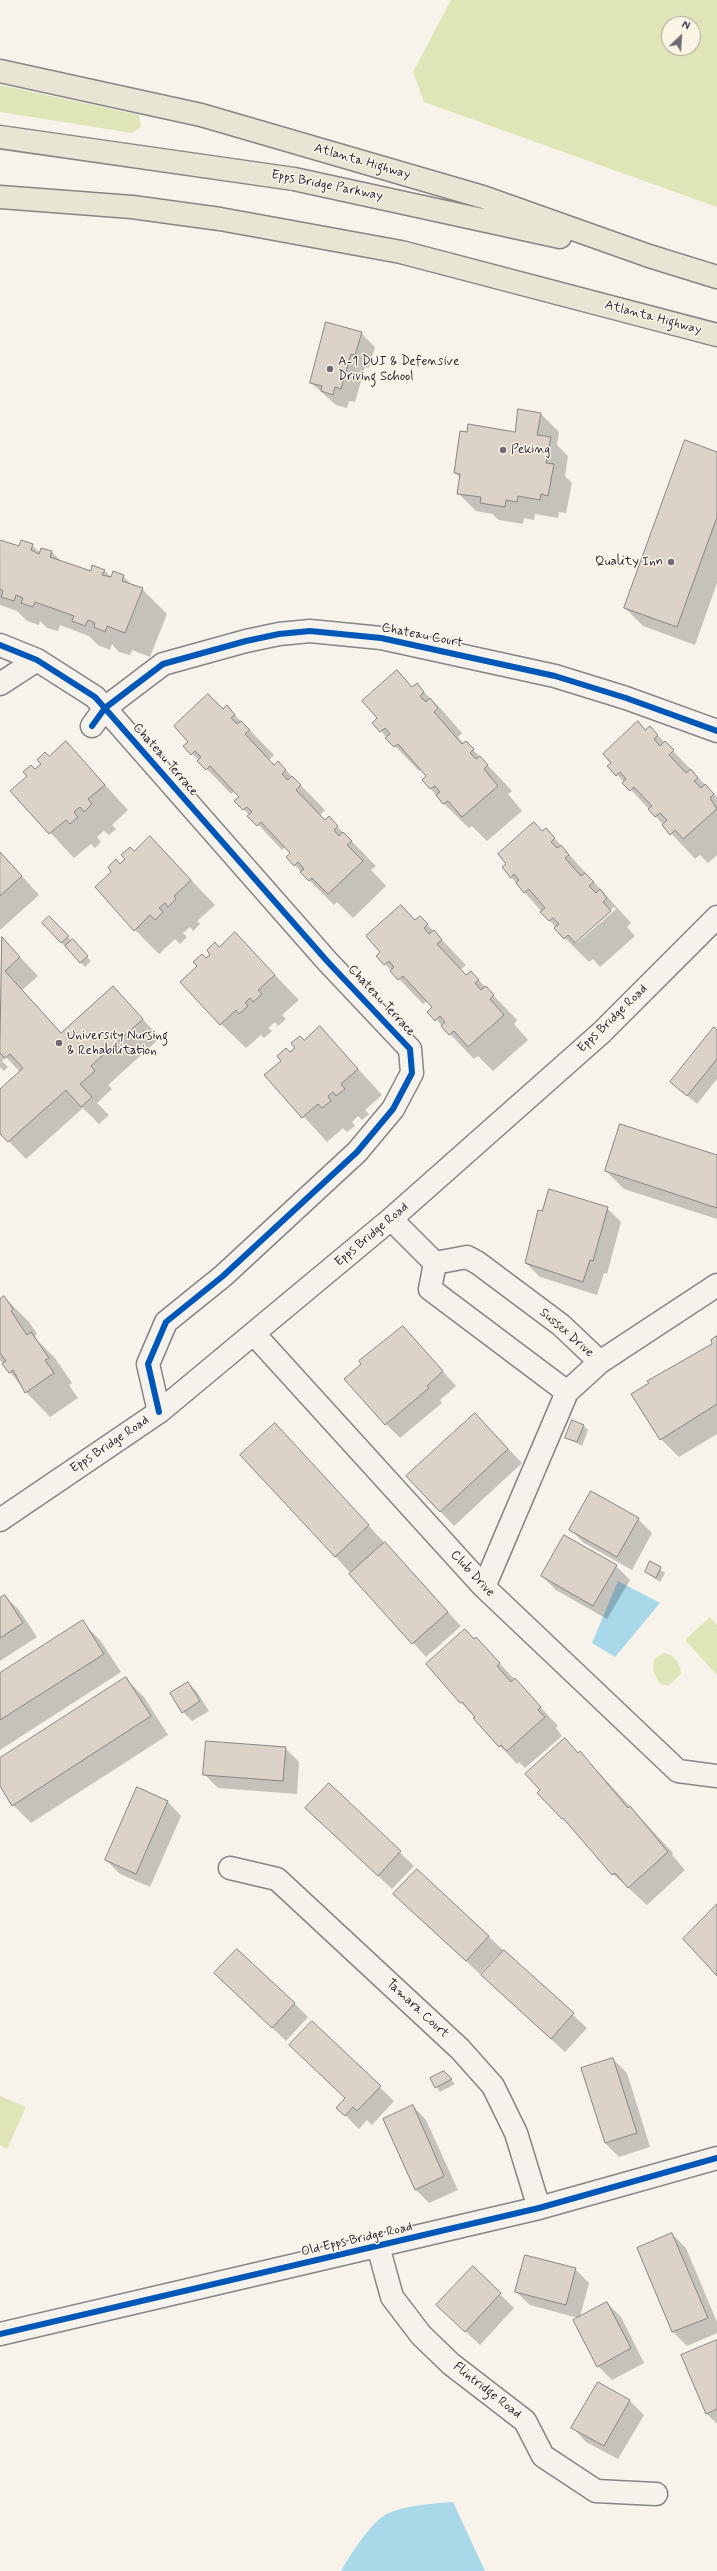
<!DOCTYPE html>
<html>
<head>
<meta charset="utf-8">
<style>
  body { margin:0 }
  #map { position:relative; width:717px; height:2571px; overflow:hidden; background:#f7f3ea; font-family:Mynerve,sans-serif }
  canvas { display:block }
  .north { position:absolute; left:661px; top:16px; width:40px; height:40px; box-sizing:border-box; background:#fcf5e5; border:1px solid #a5a1a1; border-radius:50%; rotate:25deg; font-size:11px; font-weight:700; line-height:16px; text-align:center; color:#22223b }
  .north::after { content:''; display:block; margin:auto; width:14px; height:18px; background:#6d6b78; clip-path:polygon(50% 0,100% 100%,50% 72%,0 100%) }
</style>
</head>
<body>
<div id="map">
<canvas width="717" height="2571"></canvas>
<div class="north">N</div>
</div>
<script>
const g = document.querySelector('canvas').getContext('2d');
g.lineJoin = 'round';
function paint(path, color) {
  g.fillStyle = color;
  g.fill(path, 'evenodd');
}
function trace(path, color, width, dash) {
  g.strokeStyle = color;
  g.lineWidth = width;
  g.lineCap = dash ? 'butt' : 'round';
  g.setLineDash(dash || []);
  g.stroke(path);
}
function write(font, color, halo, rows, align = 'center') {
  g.font = font + ' Mynerve,sans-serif';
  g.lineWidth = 3;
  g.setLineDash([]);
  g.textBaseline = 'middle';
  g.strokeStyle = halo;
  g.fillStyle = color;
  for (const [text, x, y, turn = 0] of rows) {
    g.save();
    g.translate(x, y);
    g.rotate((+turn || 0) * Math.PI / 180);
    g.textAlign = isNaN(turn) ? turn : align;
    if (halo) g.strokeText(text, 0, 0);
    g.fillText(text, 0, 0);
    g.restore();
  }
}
const green = new Path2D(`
  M 451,0 L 717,0 L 717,207 L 424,102 L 413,72 ZM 669,24 L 693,24 L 693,48 L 669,48 Z
  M 0,85 L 139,115 L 141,127 L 132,133 L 0,112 Z
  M 710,1617 L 717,1625 L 717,1675 L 685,1640 Z
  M 664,1653 C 675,1655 680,1663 681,1674 L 668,1686 L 659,1683 L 653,1670 L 654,1659 Z
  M 0,2096 L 26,2107 L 7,2149 L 0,2145 Z`);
const water = new Path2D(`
  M 618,1581 L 660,1603 L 615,1657 L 592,1643 Z
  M 453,2502 L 485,2571 L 341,2571 C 350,2555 370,2524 385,2515 C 400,2506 435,2503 453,2502 Z`);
const shadow = new Path2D(`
  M 361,333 L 375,347 L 369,368 L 365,367 L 355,402 L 349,401 L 347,408 L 336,405 L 311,383 Z
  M 519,410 L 541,414 L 559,432 L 557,445 L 568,456 L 565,476 L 572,483 L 566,513 L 559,512 L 558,518 L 535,514 L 534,520 L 524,518 L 523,524 L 499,520 L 492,514 L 476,511 L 458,493 L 460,478 L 455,472 L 516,433 Z
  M 717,453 L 717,583 L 695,645 L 643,626 L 625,608 Z
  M 0,541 L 20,548 L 32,545 L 40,553 L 42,549 L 52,552 L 61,561 L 91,572 L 104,570 L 112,578 L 123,576 L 133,586 L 142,589 L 167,614 L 150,657 L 132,650 L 130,655 L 119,652 L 112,644 L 110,650 L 98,645 L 89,636 L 60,625 L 58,631 L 47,628 L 40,621 L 39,625 L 27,621 L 17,611 L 0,605 Z
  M 397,672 L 413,688 L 417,685 L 441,709 L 462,733 L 458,737 L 464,744 L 466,742 L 512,791 L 508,794 L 522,811 L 487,841 L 472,826 L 469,828 L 444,804 L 423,780 L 428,776 L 422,769 L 419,771 L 373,723 L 379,719 Z
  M 227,707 L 274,755 L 269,760 L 275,765 L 278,762 L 325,810 L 320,815 L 326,821 L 329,818 L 376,866 L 371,870 L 386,886 L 353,918 L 337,902 L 334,905 L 309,880 L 287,857 L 292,853 L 285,847 L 282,850 L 236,801 L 240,797 L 234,791 L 231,794 L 185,746 Z
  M 638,723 L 646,731 L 650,727 L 717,797 L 717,855 L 708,863 L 700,855 L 695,859 L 609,766 Z
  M 66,742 L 128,810 L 112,825 L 116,829 L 109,835 L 104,831 L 97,837 L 101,842 L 95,848 L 91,844 L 74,858 L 11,791 Z
  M 546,829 L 631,923 L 627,927 L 635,936 L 600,967 L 593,959 L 589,962 L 565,938 L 511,877 ZM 614,907 L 616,909 L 577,943 L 575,941 Z
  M 150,837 L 215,905 L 197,921 L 200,924 L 193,931 L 190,927 L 183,933 L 187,937 L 180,944 L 175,939 L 159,954 L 135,930 L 121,865 Z
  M 0,852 L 39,895 L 0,930 Z
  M 49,917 L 91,961 L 85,967 L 43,923 Z
  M 420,917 L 466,965 L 461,969 L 467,976 L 471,972 L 517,1020 L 514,1024 L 528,1040 L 493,1071 L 478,1056 L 474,1059 L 429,1012 L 433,1007 L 427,1001 L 423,1004 L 385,964 Z
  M 235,933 L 299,1000 L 282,1015 L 286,1019 L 278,1026 L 275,1022 L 268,1028 L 272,1031 L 264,1038 L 261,1035 L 246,1048 L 221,1024 L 206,959 Z
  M 2,938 L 38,976 L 22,990 L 62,1034 L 131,1006 L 160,1038 L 108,1085 L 112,1089 L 97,1103 L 109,1115 L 99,1124 L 83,1108 L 26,1159 L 0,1132 L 0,1090 L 20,1072 L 6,1057 L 2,1061 L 8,1067 L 4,1071 L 0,1067 Z
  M 320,1027 L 382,1095 L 365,1110 L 369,1114 L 362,1120 L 358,1116 L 352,1122 L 355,1126 L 347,1132 L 343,1128 L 327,1142 L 266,1075 Z
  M 717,1031 L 717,1079 L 697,1104 L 671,1082 Z
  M 717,1156 L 717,1219 L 624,1189 L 606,1171 Z
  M 607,1208 L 621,1222 L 607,1274 L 604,1273 L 597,1295 L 540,1277 L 526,1263 L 543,1212 Z
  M 4,1297 L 29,1322 L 37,1334 L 35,1336 L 38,1341 L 55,1358 L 72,1383 L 69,1385 L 78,1398 L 50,1417 L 26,1392 L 0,1360 L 0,1300 Z
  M 717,1337 L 717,1434 L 679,1457 L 661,1439 Z
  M 416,1341 L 456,1386 L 440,1400 L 442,1403 L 400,1438 L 386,1424 Z
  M 475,1414 L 522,1463 L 454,1526 L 407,1476 Z
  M 275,1424 L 461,1626 L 426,1657 L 335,1556 Z
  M 584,1426 L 588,1430 L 582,1446 L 566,1437 Z
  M 638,1519 L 652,1533 L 632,1570 L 584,1543 L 570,1529 Z
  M 651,1563 L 665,1573 L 660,1582 L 646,1572 Z
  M 616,1566 L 630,1580 L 607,1619 L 556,1590 L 542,1576 Z
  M 5,1596 L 19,1610 L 37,1637 L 0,1661 L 0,1599 Z
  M 82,1622 L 100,1640 L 121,1672 L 0,1750 L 0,1675 Z
  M 476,1638 L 558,1726 L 556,1728 L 562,1736 L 525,1768 L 519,1762 L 517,1764 L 500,1746 L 427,1664 Z
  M 126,1679 L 144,1697 L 168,1735 L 31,1823 L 13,1805 L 0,1784 L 0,1759 Z
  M 188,1683 L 197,1692 L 209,1711 L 192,1721 L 183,1712 Z
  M 285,1748 L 299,1762 L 297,1794 L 218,1788 L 204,1774 Z
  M 580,1752 L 673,1853 L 672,1855 L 685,1870 L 647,1905 L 613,1874 L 562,1818 Z
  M 329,1784 L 414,1866 L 392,1889 L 306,1808 Z
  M 137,1789 L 168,1802 L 181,1816 L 150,1887 L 120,1874 L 106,1860 Z
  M 417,1870 L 587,2028 L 565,2052 L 496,1989 L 500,1956 L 498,1955 L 480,1974 L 408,1908 Z
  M 215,1973 L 294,2003 L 308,2017 L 286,2041 Z
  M 312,2022 L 394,2101 L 372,2125 L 367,2120 L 359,2129 L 338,2108 L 346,2099 Z
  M 613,2059 L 627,2073 L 650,2147 L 619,2157 L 605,2143 Z
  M 444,2072 L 455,2084 L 440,2092 L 431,2079 Z
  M 413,2106 L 426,2120 L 458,2190 L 429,2203 L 415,2189 Z
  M 672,2234 L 686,2248 L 717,2322 L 717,2333 L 687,2346 L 673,2332 L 638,2248 Z
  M 473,2268 L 514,2308 L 480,2345 L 452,2319 Z
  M 575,2269 L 589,2283 L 580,2317 L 607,2303 L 621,2317 L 644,2363 L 612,2380 L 598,2366 L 578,2318 L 530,2305 L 516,2292 Z
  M 717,2342 L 717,2424 L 706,2413 Z
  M 598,2383 L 630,2401 L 644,2415 L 618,2459 L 586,2442 L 573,2428 Z`);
const building = new Path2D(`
  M 326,322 L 362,332 L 355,355 L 351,354 L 341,389 L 335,387 L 333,395 L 321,391 L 322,386 L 310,383 Z
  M 518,409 L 541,413 L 537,435 L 551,437 L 546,463 L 554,464 L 548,496 L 541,494 L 540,500 L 518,496 L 517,502 L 506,500 L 505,507 L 480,503 L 481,497 L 457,494 L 460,474 L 454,473 L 460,431 L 467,432 L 468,424 L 515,432 Z
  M 685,440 L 717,452 L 717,517 L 677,627 L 624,608 Z
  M 0,540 L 19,546 L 21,540 L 33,544 L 31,550 L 39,554 L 41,548 L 52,551 L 50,557 L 91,571 L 92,565 L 105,570 L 102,575 L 111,577 L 113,571 L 124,575 L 122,581 L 143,588 L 125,633 L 107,626 L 105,632 L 94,627 L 95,623 L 88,620 L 85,626 L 72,621 L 74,616 L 35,602 L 33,607 L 21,603 L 23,598 L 16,595 L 14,601 L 1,597 L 3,591 L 0,589 Z
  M 397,670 L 412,687 L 417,683 L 424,692 L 420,696 L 426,702 L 430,698 L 438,708 L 434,712 L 462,744 L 466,741 L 474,749 L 470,753 L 476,759 L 480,756 L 488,765 L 484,769 L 498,786 L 462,817 L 448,801 L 443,804 L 436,795 L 440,792 L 435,786 L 430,789 L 422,780 L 426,776 L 398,744 L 394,747 L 385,738 L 390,734 L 385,728 L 380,732 L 372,723 L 377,718 L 362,701 Z
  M 208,694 L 223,709 L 227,705 L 235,715 L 231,718 L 237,724 L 241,721 L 250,730 L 245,734 L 274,765 L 278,761 L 286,770 L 282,774 L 288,780 L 292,776 L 301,785 L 296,790 L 325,820 L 329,816 L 338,826 L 334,830 L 339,836 L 343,832 L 352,841 L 347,845 L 363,861 L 328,894 L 312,878 L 309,881 L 300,872 L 304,869 L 298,862 L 294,866 L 286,857 L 290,853 L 261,822 L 257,826 L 247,816 L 252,812 L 247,807 L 243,810 L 234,801 L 239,797 L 210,766 L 206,770 L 197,761 L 201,757 L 195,751 L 191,755 L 183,746 L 188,742 L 174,726 Z
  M 638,721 L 645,730 L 650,726 L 658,735 L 654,739 L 660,746 L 665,741 L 674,750 L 669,755 L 686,773 L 691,769 L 698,778 L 694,781 L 701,788 L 705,784 L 714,794 L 710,798 L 717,809 L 683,839 L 675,830 L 670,835 L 662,825 L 667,820 L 660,813 L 655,817 L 648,809 L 652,806 L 634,787 L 630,791 L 622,783 L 626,779 L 620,772 L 616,776 L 607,766 L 611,763 L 603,754 Z
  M 66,741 L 105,785 L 88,799 L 92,804 L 84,812 L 80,807 L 74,812 L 78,817 L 70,824 L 66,820 L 49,834 L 10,791 L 27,776 L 23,772 L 31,765 L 35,769 L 41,764 L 37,760 L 45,752 L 49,756 Z
  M 534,822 L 542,831 L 546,828 L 555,838 L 551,842 L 557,848 L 561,845 L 569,855 L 565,858 L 581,876 L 585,873 L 594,882 L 589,886 L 596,893 L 600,889 L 607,898 L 603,902 L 611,911 L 575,943 L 568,935 L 564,939 L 554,928 L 559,924 L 553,918 L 549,921 L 540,912 L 545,908 L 529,889 L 524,893 L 516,883 L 519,880 L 514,874 L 511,878 L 502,867 L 506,864 L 498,854 Z
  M 150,836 L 191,880 L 174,896 L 176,899 L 168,907 L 165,903 L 159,908 L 163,912 L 155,920 L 150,915 L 134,931 L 95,887 L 111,872 L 108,867 L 116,859 L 120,864 L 125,859 L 121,855 L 130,847 L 134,851 Z
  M 0,852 L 22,876 L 0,896 Z
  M 401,905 L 415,920 L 420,916 L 428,924 L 424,928 L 429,934 L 434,930 L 442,940 L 437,944 L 466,975 L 471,971 L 479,980 L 475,983 L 481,990 L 486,986 L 494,995 L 490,999 L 504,1015 L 468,1047 L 454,1031 L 449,1035 L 441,1026 L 445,1022 L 440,1016 L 435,1021 L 427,1012 L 432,1007 L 403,976 L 398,980 L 390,971 L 394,967 L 389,961 L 384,965 L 376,956 L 380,952 L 366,936 Z
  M 49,916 L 69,936 L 61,943 L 42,923 Z
  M 235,932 L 275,975 L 258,990 L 262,994 L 253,1002 L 250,998 L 245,1003 L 248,1006 L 239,1014 L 236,1010 L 220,1025 L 180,982 L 197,966 L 193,962 L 202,954 L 206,958 L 210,955 L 207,950 L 215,942 L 219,947 Z
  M 2,937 L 20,957 L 5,971 L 61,1033 L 113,986 L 143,1019 L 91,1066 L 95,1071 L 80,1084 L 92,1097 L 81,1107 L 66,1090 L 8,1142 L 0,1134 L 0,1089 L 23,1068 L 10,1054 L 5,1058 L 0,1053 Z
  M 73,939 L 88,956 L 80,963 L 65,946 Z
  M 320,1026 L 358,1069 L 341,1084 L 345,1089 L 336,1096 L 333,1092 L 328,1096 L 331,1101 L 322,1108 L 318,1104 L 302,1118 L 264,1075 L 281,1061 L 277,1056 L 286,1048 L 290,1052 L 295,1048 L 291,1043 L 300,1036 L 304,1040 Z
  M 714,1027 L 717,1030 L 717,1059 L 687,1096 L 670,1082 Z
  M 620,1124 L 717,1155 L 717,1208 L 605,1171 Z
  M 549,1189 L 608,1207 L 593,1261 L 590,1260 L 583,1282 L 525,1263 L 538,1210 L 542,1211 Z
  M 4,1296 L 13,1309 L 11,1311 L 27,1335 L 31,1332 L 49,1358 L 45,1360 L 54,1373 L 25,1393 L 13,1370 L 9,1373 L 2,1364 L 6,1361 L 0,1353 L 0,1299 Z
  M 403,1326 L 443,1371 L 427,1386 L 429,1388 L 385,1425 L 344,1379 L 361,1364 L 359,1361 Z
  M 717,1336 L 717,1404 L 660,1440 L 631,1394 L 649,1383 L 647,1381 L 712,1344 L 711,1340 Z
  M 475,1413 L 508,1449 L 440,1512 L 406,1476 Z
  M 572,1420 L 584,1425 L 577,1442 L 565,1438 Z
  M 275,1423 L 369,1525 L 335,1557 L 240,1455 Z
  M 591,1491 L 639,1518 L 617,1557 L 569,1530 Z
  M 564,1535 L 617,1565 L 593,1606 L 541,1576 Z
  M 385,1542 L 448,1612 L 412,1644 L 349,1574 Z
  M 650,1561 L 661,1567 L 656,1578 L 645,1572 Z
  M 5,1595 L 23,1623 L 0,1638 L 0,1598 Z
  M 83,1620 L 104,1654 L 0,1720 L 0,1673 Z
  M 465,1629 L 474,1639 L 476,1637 L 500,1663 L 497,1666 L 511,1682 L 515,1678 L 541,1707 L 538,1710 L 545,1717 L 507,1751 L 501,1745 L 499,1747 L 473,1718 L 475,1717 L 462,1702 L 460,1703 L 426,1664 Z
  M 126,1677 L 151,1716 L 12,1806 L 0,1786 L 0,1758 Z
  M 188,1682 L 200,1701 L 182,1713 L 170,1693 Z
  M 565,1738 L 578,1753 L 580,1751 L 628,1808 L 630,1806 L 668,1852 L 628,1888 L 615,1873 L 612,1875 L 563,1818 L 562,1819 L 537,1793 L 540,1790 L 525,1774 Z
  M 206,1741 L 286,1747 L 283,1781 L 203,1775 Z
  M 329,1783 L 401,1851 L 378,1876 L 305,1808 Z
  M 137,1787 L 168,1801 L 136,1874 L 105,1860 Z
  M 417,1869 L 489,1936 L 466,1961 L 393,1894 Z
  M 717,1904 L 717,1976 L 683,1939 Z
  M 237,1949 L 295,2003 L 272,2028 L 214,1973 Z
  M 504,1950 L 574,2013 L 551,2039 L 481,1975 Z
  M 312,2021 L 381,2086 L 357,2111 L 353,2107 L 345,2116 L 336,2108 L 345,2098 L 289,2045 Z
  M 613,2058 L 637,2133 L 605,2143 L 581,2068 Z
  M 444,2071 L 452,2079 L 435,2088 L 430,2078 Z
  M 413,2105 L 444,2176 L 415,2190 L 383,2119 Z
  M 672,2233 L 708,2318 L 672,2332 L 637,2248 Z
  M 525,2255 L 576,2268 L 566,2305 L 515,2292 Z
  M 473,2266 L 501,2293 L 465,2332 L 436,2305 Z
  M 607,2302 L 631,2348 L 597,2367 L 573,2320 Z
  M 717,2340 L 717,2409 L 706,2414 L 681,2355 Z
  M 598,2382 L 630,2400 L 604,2446 L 571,2428 Z`);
const street = new Path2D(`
  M 0,645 L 37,660 L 95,697 L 327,961 L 410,1049 L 412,1073 L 393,1109 L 357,1152 L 223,1276 L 166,1322 L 148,1364 L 159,1412
  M 0,684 L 37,660
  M 92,726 L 105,708 L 163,664 L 246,641 L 279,634 L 310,631 L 381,638 L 555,676 L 626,698 L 717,731
  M 391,1219 L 435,1263
  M 254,1334 L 484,1587 L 678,1771 L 717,1776
  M 567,1392 L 430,1289 L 435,1263 L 467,1257 L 478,1263 L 561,1325 L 600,1362
  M 0,1520 L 159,1412 L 391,1219 L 601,1033 L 717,917
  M 484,1587 L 567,1392 L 600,1362 L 717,1285
  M 230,1868 L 277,1879 L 460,2049 L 493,2086 L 516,2133 L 539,2208
  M 378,2246 L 392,2297 L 421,2335 L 451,2364 L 525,2421 L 543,2456 L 596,2491 L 656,2494
  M 0,2334 L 539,2208 L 717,2158`);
const primary = new Path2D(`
  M 0,71 L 201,115 L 483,197 L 649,256 L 717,277
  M 0,137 L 294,179 L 560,237
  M 0,197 L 132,207 L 220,219 L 401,252 L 717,335`);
const cycleway = new Path2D(`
  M 0,645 L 37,660 L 95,697 L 327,961 L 410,1049 L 412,1073 L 393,1109 L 357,1152 L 223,1276 L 166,1322 L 148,1364 L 159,1412
  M 92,726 L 105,708 L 163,664 L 246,641 L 279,634 L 310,631 L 381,638 L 555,676 L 626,698 L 717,731
  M 0,2334 L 539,2208 L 717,2158`);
const markers = [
  [330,369,4,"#6d6b78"],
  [503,450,4,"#6d6b78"],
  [671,562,4,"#6d6b78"],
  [59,1043,4,"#6d6b78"]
];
const streetNames = [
  ["Atlanta Highway",362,162,16],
  ["Epps Bridge Parkway",327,186,11],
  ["Atlanta Highway",653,318,15],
  ["Chateau Court",422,636,11],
  ["Chateau Terrace",165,760,49],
  ["Chateau Terrace",381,1001,47],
  ["Epps Bridge Road",613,1019,-44],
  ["Epps Bridge Road",372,1235,-40],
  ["Sussex Drive",566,1333,41],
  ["Epps Bridge Road",110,1445,-34],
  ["Club Drive",472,1574,47],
  ["Tamara Court",417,2009,43],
  ["Old Epps Bridge Road",357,2240,-13],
  ["Flintridge Road",487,2391,38]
];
const poiNames = [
  ["A-1 DUI & Defensive",338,362],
  ["Driving School",338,377],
  ["Peking",511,450],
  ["Quality Inn",663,562,"right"],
  ["University Nursing",67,1036],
  ["& Rehabilitation",67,1051]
];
paint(green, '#dfe5b7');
paint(water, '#a9d8e9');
paint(shadow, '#0003');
paint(building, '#dcd2c7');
trace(building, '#868485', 1);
trace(street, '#868485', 25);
trace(primary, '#868485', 25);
trace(street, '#f5f2ec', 22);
trace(primary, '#e9e5d5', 22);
trace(cycleway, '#0057b8', 6);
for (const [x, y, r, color] of markers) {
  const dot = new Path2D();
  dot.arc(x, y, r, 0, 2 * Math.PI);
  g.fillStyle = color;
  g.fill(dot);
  trace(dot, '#fcf5e5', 1.5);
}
write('13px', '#22223b', '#fcf5e5', streetNames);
write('13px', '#22223b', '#fcf5e5', poiNames, 'left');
</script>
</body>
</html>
